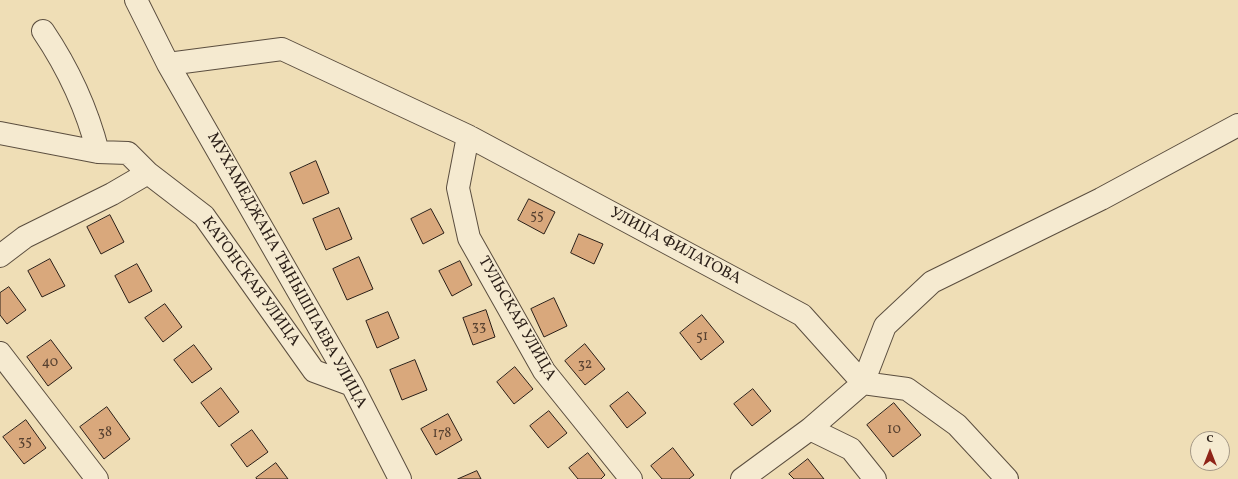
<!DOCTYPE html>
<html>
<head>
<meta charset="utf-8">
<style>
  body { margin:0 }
  #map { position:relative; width:1238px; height:479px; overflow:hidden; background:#efdeb6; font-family:Vollkorn,serif }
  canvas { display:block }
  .north { position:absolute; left:1190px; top:431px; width:40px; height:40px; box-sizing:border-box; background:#f5ead0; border:1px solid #a49886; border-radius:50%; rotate:0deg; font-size:11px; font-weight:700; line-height:16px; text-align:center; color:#2a1e17 }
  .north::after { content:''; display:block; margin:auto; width:14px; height:18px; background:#8f2418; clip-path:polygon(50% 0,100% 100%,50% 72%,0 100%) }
</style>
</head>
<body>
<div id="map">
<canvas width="1238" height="479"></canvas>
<div class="north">С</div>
</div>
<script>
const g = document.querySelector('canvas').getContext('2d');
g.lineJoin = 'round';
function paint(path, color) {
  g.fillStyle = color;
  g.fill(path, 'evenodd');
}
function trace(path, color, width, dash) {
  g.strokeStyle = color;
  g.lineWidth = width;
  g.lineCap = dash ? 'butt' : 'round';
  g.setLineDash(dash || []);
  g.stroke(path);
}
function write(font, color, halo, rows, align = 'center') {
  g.font = font + ' Vollkorn,serif';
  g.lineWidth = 3;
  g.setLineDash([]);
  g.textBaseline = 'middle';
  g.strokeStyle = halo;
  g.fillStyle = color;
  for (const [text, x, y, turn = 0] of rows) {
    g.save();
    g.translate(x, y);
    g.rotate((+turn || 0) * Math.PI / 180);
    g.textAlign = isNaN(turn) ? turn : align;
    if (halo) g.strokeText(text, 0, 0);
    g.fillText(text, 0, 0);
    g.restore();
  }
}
const building = new Path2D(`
  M 316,161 L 329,193 L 303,204 L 290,173 Z
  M 529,199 L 555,212 L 544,234 L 518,220 Z
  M 339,208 L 352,239 L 326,250 L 313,219 Z
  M 431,209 L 444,233 L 423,244 L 411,219 Z
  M 110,215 L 124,242 L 101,254 L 87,227 Z
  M 579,234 L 603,244 L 594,264 L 571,253 Z
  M 359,257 L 373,289 L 347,300 L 333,269 Z
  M 50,259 L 65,286 L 42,297 L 28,271 Z
  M 460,261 L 472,285 L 452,296 L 439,271 Z
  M 137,264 L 152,291 L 129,303 L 115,276 Z
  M 9,287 L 26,310 L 7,324 L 0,315 L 0,293 Z
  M 554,298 L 567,326 L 544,337 L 531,309 Z
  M 165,304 L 182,327 L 163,342 L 145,318 Z
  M 486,310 L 495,337 L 473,345 L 463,318 Z
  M 388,312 L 399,338 L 377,348 L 366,321 Z
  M 702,315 L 724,342 L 701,360 L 680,333 Z
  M 51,340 L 72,368 L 48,386 L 27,357 Z
  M 585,344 L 605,369 L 585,385 L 565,361 Z
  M 194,345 L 212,369 L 192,383 L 174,360 Z
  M 415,360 L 427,390 L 402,400 L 390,370 Z
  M 515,367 L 533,389 L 514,404 L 497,382 Z
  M 221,388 L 239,412 L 219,427 L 201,403 Z
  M 753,389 L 771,411 L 752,426 L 734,404 Z
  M 628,392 L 646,413 L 627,428 L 610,406 Z
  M 894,403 L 921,435 L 893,457 L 867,425 Z
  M 107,407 L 130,439 L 104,459 L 80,427 Z
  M 549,411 L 567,433 L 548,448 L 530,426 Z
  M 448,414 L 462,440 L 436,455 L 421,429 Z
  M 26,420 L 46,448 L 24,464 L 3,437 Z
  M 252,430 L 268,452 L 247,467 L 231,445 Z
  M 673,448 L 694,475 L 689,479 L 662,479 L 651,466 Z
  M 588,453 L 605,475 L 601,479 L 578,479 L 569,468 Z
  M 808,459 L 824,479 L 794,479 L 789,474 Z
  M 276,463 L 288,479 L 257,479 L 256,478 Z
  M 477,471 L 481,479 L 458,479 Z`);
const minor = new Path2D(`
  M 136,0 L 168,64 L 352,385 L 400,479
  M 43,31 C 68,68 87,109 98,152
  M 168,64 L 282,49 L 468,136 L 802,315 L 863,383 L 885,326 L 932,282 L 1101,199 L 1238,125
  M 0,133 L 98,152 L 128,153 L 148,173
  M 468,136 L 458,188 L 469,238 L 544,371 L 631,479
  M 0,256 L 25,237 L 112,194 L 148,173 L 204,216 L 314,371 L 352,385
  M 0,353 L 97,479
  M 810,429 L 851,449 L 875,479
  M 742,479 L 810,429 L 863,383 L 907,389 L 957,425 L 1007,479`);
const numberNames = [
  ["55",537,216],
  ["33",479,327],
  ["51",702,337],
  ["40",50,363],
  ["32",585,365],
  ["10",894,430],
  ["38",105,433],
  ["178",442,434],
  ["35",25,442]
];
const streetNames = [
  ["УЛИЦА ФИЛАТОВА",675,247,28],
  ["МУХАМЕДЖАНА ТЫНЫШПАЕВА УЛИЦА",286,271,61],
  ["КАТОНСКАЯ УЛИЦА",250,282,54],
  ["ТУЛЬСКАЯ УЛИЦА",516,319,60]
];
paint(building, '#d9a87c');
trace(building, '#2a1e17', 1);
trace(minor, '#5b4e3f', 24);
trace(minor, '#f5ead0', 22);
write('14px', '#564030', null, numberNames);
write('16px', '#2a1e17', '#f5ead0', streetNames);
</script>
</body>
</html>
